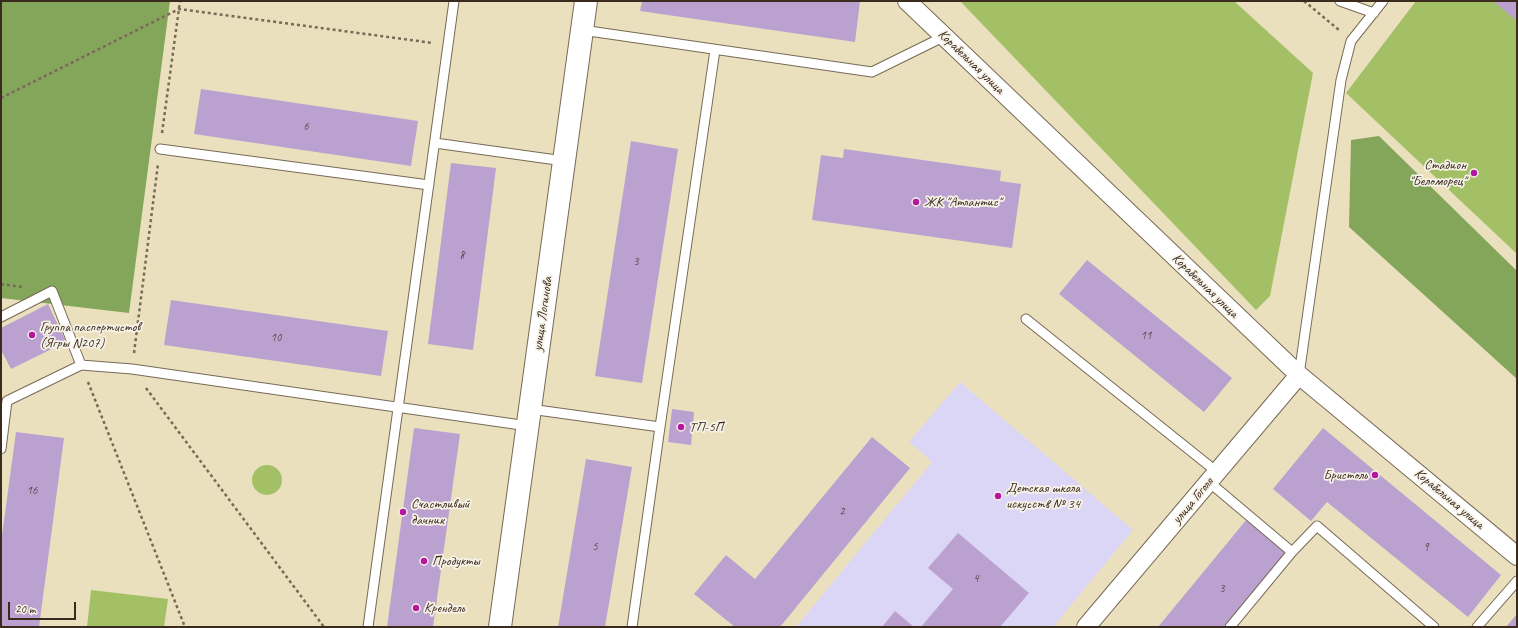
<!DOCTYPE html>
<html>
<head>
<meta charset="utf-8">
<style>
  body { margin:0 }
  #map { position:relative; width:1518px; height:628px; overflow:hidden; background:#eae0bd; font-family:Caveat,sans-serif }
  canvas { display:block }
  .frame { position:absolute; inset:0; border:2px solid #3b2a1e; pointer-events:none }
  .scale { position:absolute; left:8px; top:602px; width:68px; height:18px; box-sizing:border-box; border:2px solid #3b2a1e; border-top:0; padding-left:5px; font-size:12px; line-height:14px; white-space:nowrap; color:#3b2a1e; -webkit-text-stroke:3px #f7f3e8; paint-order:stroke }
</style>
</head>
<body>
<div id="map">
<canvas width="1518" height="628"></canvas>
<div class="frame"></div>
<div class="scale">20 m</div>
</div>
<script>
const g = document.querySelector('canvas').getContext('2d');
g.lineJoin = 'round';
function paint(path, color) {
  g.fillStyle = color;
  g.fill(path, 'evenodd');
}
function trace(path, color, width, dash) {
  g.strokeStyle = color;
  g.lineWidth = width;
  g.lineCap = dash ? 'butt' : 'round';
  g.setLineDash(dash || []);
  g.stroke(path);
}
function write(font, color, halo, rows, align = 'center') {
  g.font = font + ' Caveat,sans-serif';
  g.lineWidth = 3.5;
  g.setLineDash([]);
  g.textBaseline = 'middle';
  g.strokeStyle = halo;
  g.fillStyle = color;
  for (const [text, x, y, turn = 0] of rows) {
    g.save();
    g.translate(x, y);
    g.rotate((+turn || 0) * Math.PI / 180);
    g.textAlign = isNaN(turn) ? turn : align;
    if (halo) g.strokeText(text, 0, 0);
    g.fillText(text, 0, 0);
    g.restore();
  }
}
const built = new Path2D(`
  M 960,382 L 1133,530 L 1053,627 L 796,627 L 932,462 L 909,442 Z`);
const green = new Path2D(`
  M 960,1 L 1234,1 L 1313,73 L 1270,296 L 1256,310 Z
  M 1416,1 L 1517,1 L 1517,254 L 1346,93 Z
  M252 480a15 15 0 1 1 30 0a15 15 0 1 1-30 0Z
  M 91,590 L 168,599 L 164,627 L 87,627 Z`);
const forest = new Path2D(`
  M 1,1 L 170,1 L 129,313 L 1,298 Z
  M 1379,136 L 1517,271 L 1517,379 L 1349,227 L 1351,140 Z`);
const building = new Path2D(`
  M 642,1 L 860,1 L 855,42 L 640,11 Z
  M 1493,1 L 1517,1 L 1517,21 Z
  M 201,89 L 418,121 L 411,166 L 194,134 Z
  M 631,141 L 678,149 L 642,383 L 595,376 Z
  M 844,149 L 1001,171 L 1000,181 L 1021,184 L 1012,248 L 812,220 L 821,155 L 843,158 Z
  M 451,163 L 496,168 L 473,350 L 428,344 Z
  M 1087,260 L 1232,378 L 1204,412 L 1059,294 Z
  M 171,300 L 388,331 L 381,376 L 164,345 Z
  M 48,304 L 66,342 L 11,369 L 1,350 L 1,328 Z
  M 672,409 L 694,412 L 691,445 L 668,442 Z
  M 414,428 L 460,434 L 433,627 L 387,627 Z
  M 1323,428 L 1501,575 L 1468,617 L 1327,502 L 1311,521 L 1273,489 Z
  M 16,432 L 64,438 L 39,627 L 1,627 L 1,543 Z
  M 872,437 L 910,468 L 780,627 L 735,627 L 694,594 L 726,555 L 755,579 Z
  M 586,459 L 632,467 L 605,627 L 558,627 Z
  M 1247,519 L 1286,552 L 1224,627 L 1158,627 Z
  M 958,533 L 1029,593 L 1000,627 L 921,627 L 953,589 L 928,568 Z
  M 895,611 L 914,627 L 882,627 Z
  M 1517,614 L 1517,627 L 1506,627 Z`);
const path = new Path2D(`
  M 1304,1 L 1339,30
  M 1,98 L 179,9 L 433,43
  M 162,133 L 180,1
  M 1,284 L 22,287
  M 134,353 L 158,164
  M 88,382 L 185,627
  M 146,388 L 324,627`);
const lane = new Path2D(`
  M 1340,1 L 1374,13
  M 582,30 L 872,72 L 943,37
  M 435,143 L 564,161
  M 160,149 L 429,185
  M 1,317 L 52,291 L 81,365 L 7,401 L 1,449
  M 1026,319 L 1217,472
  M 81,365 L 132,369 L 528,426
  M 1299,375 L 1341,80 L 1351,41 L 1383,1
  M 530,409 L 660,427 L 632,627
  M 660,427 L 715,50
  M 1209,482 L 1292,552 L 1230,627
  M 1292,552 L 1317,526 L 1434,627
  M 368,627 L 454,1
  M 1477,627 L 1517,581`);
const street = new Path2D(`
  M 907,1 L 1299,375 L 1517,556
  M 1086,627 L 1299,375`);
const secondary = new Path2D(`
  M 500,627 L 586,1`);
const markers = [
  [1474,173,4,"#b5179e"],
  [916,202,4,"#b5179e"],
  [32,335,4,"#b5179e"],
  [681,427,4,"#b5179e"],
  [1375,475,4,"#b5179e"],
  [998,496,4,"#b5179e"],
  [403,512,4,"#b5179e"],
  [424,561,4,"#b5179e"],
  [416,608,4,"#b5179e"]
];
const numberNames = [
  ["6",306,127],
  ["8",462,256],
  ["3",636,262],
  ["11",1146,336],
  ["10",276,338],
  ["16",32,491],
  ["2",842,512],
  ["5",595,547],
  ["9",1426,548],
  ["4",976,579],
  ["3",1222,589]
];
const streetNames = [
  ["Корабельная улица",971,62,44],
  ["Корабельная улица",1205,286,44],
  ["улица Логинова",543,314,-82],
  ["Корабельная улица",1449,499,40],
  ["улица Гоголя",1193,501,-50]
];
const poiNames = [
  ["Стадион",1466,165,"right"],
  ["\"Беломорец\"",1466,181,"right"],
  ["ЖК \"Атлантис\"",924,202],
  ["Группа паспортистов",40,327],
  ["(Ягры N207)",40,343],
  ["ТП-5П",689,427],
  ["Бристоль",1367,475,"right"],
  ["Детская школа",1006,488],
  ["искусств № 34",1006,504],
  ["Счастливый",411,504],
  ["дачник",411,520],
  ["Продукты",432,561],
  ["Крендель",424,608]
];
paint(built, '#dcd6f6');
paint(green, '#a4c066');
paint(forest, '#83a65b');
paint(building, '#bba1d0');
trace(lane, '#786a56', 11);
trace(street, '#786a56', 20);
trace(secondary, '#786a56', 24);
trace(path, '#786a56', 2.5, [3, 3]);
trace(lane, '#fff', 9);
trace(street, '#fff', 18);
trace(secondary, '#fff', 22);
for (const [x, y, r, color] of markers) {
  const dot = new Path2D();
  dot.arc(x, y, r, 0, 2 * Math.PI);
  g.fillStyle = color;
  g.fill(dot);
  trace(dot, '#f7f3e8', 1.5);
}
write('12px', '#5b484a', null, numberNames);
write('14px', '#3b2a1e', '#f7f3e8', streetNames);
write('14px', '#3b2a1e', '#f7f3e8', poiNames, 'left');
</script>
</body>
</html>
